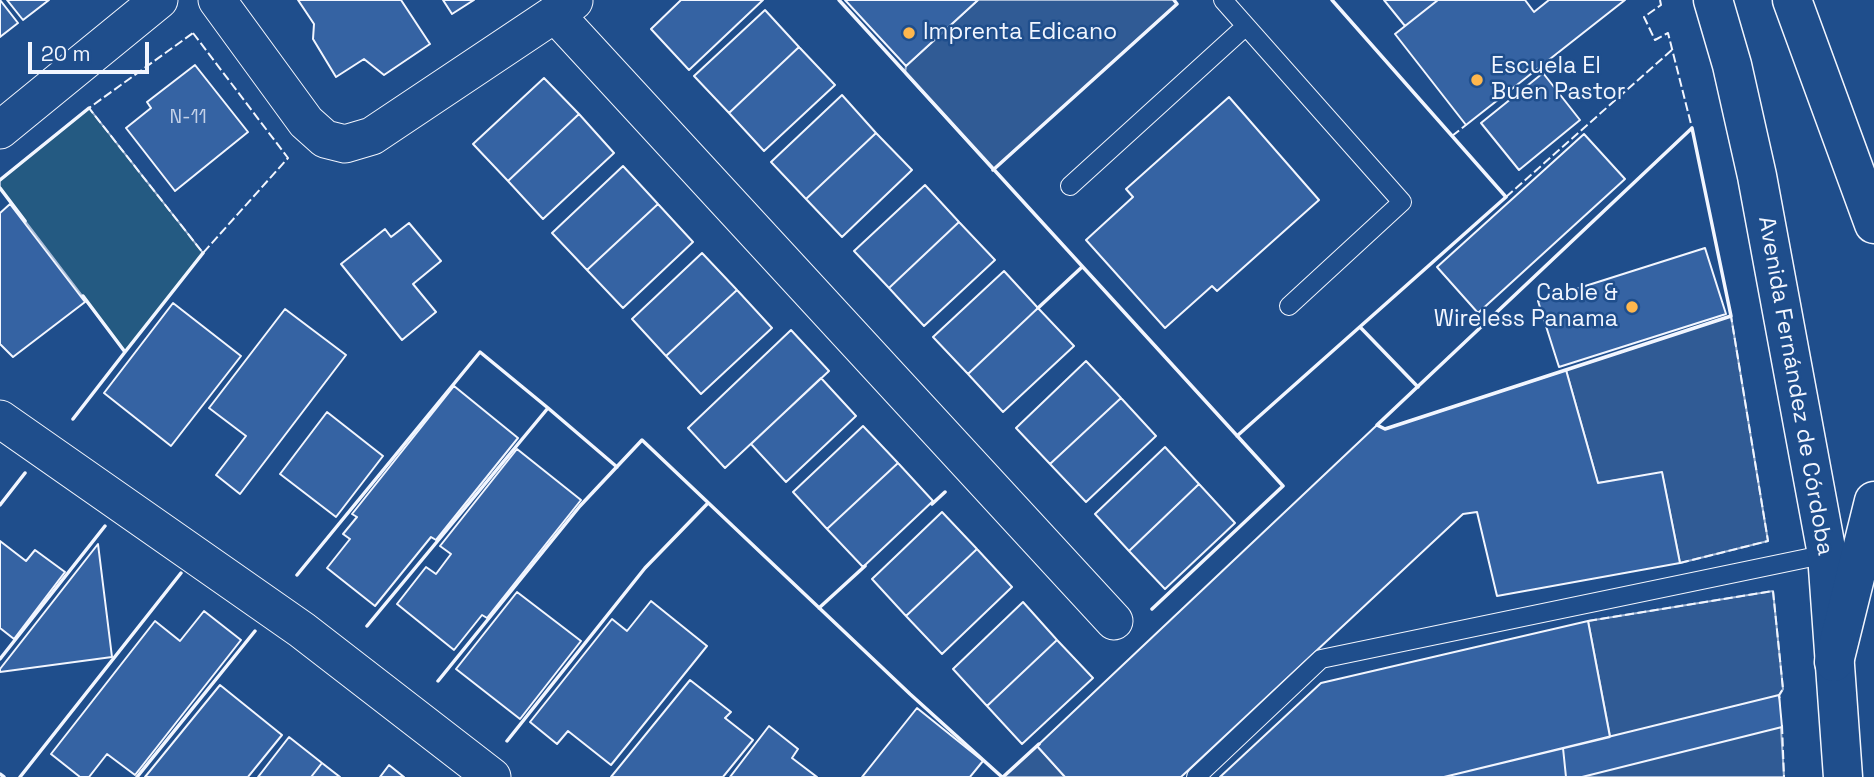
<!DOCTYPE html>
<html>
<head>
<meta charset="utf-8">
<style>
  body { margin:0 }
  #map { position:relative; width:1874px; height:777px; overflow:hidden; background:#1f4e8c; font-family:"Space Grotesk",sans-serif }
  canvas { display:block }
  .scale { position:absolute; left:28px; top:42px; width:121px; height:32px; box-sizing:border-box; border:4px solid #f2f6ff; border-top:0; padding-left:9px; font-size:21px; line-height:24px; white-space:nowrap; color:#f2f6ff; -webkit-text-stroke:5px #1f4e8c; paint-order:stroke }
</style>
</head>
<body>
<div id="map">
<canvas width="1874" height="777"></canvas>
<div class="scale">20 m</div>
</div>
<script>
const g = document.querySelector('canvas').getContext('2d');
g.lineJoin = 'round';
function paint(path, color) {
  g.fillStyle = color;
  g.fill(path, 'evenodd');
}
function trace(path, color, width, dash) {
  g.strokeStyle = color;
  g.lineWidth = width;
  g.lineCap = dash ? 'butt' : 'round';
  g.setLineDash(dash || []);
  g.stroke(path);
}
function write(font, color, halo, rows, align = 'center') {
  g.font = font + ' "Space Grotesk",sans-serif';
  g.lineWidth = 5;
  g.setLineDash([]);
  g.textBaseline = 'middle';
  g.strokeStyle = halo;
  g.fillStyle = color;
  for (const [text, x, y, turn = 0] of rows) {
    g.save();
    g.translate(x, y);
    g.rotate((+turn || 0) * Math.PI / 180);
    g.textAlign = isNaN(turn) ? turn : align;
    if (halo) g.strokeText(text, 0, 0);
    g.fillText(text, 0, 0);
    g.restore();
  }
}
const green = new Path2D(`
  M 89,108 L 203,253 L 125,352 L 0,188 L 0,180 Z`);
const parking = new Path2D(`
  M 978,0 L 1174,0 L 1177,4 L 993,170 L 905,73 L 906,66 Z
  M 1731,316 L 1768,541 L 1680,563 L 1662,473 L 1598,483 L 1566,370 Z
  M 1773,591 L 1783,689 L 1779,696 L 1784,777 L 1566,777 L 1610,736 L 1588,621 Z
  M 1037,746 L 1065,777 L 1003,777 Z`);
const building = new Path2D(`
  M 0,0 L 18,23 L 0,37 Z
  M 7,0 L 49,0 L 23,20 Z
  M 298,0 L 401,0 L 430,44 L 384,75 L 364,59 L 336,77 L 313,39 L 314,24 Z
  M 443,0 L 474,0 L 452,14 Z
  M 681,0 L 763,0 L 689,70 L 651,29 Z
  M 845,0 L 978,0 L 906,66 Z
  M 1384,0 L 1438,0 L 1405,26 Z
  M 1438,0 L 1525,0 L 1534,12 L 1549,0 L 1625,0 L 1466,125 L 1395,34 Z
  M 765,10 L 799,47 L 729,113 L 694,76 Z
  M 799,47 L 835,85 L 764,151 L 729,113 Z
  M 195,65 L 248,132 L 175,191 L 126,128 L 151,108 L 147,102 Z
  M 1543,73 L 1580,120 L 1519,170 L 1481,123 Z
  M 544,78 L 579,114 L 508,181 L 473,144 Z
  M 842,95 L 876,133 L 806,199 L 771,162 Z
  M 1229,97 L 1319,200 L 1217,291 L 1212,286 L 1165,328 L 1086,240 L 1133,197 L 1126,189 Z
  M 579,114 L 614,153 L 543,219 L 508,181 Z
  M 876,133 L 912,170 L 842,237 L 806,199 Z
  M 1584,134 L 1625,179 L 1478,313 L 1437,267 Z
  M 623,166 L 658,204 L 587,270 L 552,233 Z
  M 925,185 L 959,222 L 889,288 L 854,251 Z
  M 10,204 L 85,302 L 13,357 L 0,344 L 0,213 Z
  M 658,204 L 693,242 L 623,308 L 587,270 Z
  M 959,222 L 995,260 L 924,326 L 889,288 Z
  M 409,223 L 441,261 L 413,284 L 436,312 L 402,340 L 341,264 L 385,229 L 391,237 Z
  M 1705,248 L 1726,314 L 1559,367 L 1538,301 Z
  M 702,253 L 737,290 L 666,356 L 632,319 Z
  M 1004,271 L 1038,308 L 968,374 L 933,337 Z
  M 737,290 L 772,328 L 701,394 L 666,356 Z
  M 173,303 L 241,356 L 171,446 L 104,393 Z
  M 1038,308 L 1074,346 L 1003,412 L 968,374 Z
  M 285,309 L 346,355 L 240,494 L 216,475 L 246,436 L 209,408 Z
  M 791,330 L 829,371 L 725,468 L 688,428 Z
  M 1086,361 L 1121,398 L 1050,464 L 1016,428 Z
  M 1566,370 L 1598,483 L 1662,472 L 1680,563 L 1497,596 L 1477,512 L 1463,514 L 1181,777 L 1065,777 L 1037,746 L 1377,425 L 1385,429 Z
  M 821,378 L 856,416 L 786,482 L 751,444 Z
  M 454,386 L 518,438 L 436,540 L 431,537 L 375,606 L 327,568 L 350,539 L 343,534 L 357,517 L 352,514 Z
  M 1121,398 L 1156,436 L 1086,502 L 1050,464 Z
  M 327,412 L 383,456 L 336,517 L 280,474 Z
  M 863,426 L 898,463 L 827,529 L 793,492 Z
  M 1165,447 L 1199,484 L 1129,551 L 1095,514 Z
  M 517,449 L 581,500 L 487,618 L 482,615 L 454,650 L 397,604 L 426,567 L 436,574 L 451,554 L 440,546 Z
  M 898,463 L 933,501 L 863,567 L 827,529 Z
  M 1199,484 L 1235,523 L 1165,589 L 1129,551 Z
  M 942,512 L 977,549 L 906,616 L 872,579 Z
  M 0,541 L 26,561 L 35,550 L 65,572 L 14,639 L 0,628 Z
  M 98,544 L 112,657 L 0,672 L 0,669 Z
  M 977,549 L 1012,587 L 942,654 L 906,616 Z
  M 517,592 L 581,641 L 520,719 L 456,669 Z
  M 651,601 L 707,646 L 611,765 L 568,731 L 557,744 L 530,722 L 612,619 L 627,631 Z
  M 1023,602 L 1057,640 L 987,706 L 953,669 Z
  M 204,611 L 241,640 L 135,775 L 107,754 L 89,777 L 80,777 L 51,754 L 155,621 L 180,641 Z
  M 1588,621 L 1610,737 L 1444,777 L 1220,777 L 1321,683 Z
  M 1057,640 L 1093,678 L 1022,744 L 987,706 Z
  M 690,680 L 731,712 L 725,718 L 753,740 L 723,777 L 611,777 Z
  M 220,685 L 282,735 L 248,777 L 145,777 Z
  M 1779,695 L 1782,727 L 1582,777 L 1566,777 L 1563,748 Z
  M 917,708 L 983,761 L 970,777 L 862,777 Z
  M 769,726 L 798,749 L 792,758 L 817,777 L 730,777 Z
  M 289,737 L 322,763 L 311,777 L 258,777 Z
  M 1563,748 L 1566,777 L 1444,777 Z
  M 322,763 L 340,777 L 311,777 Z
  M 389,765 L 404,777 L 380,777 Z`);
const service = new Path2D(`
  M 1223,0 L 1402,202 L 1289,306
  M 1070,186 L 1246,26
  M 1196,777 L 1321,659 L 1827,554`);
const minor = new Path2D(`
  M 217,0 L 306,122 L 325,139 L 345,144 L 372,136 L 574,1
  M 555,14 L 1114,621
  M 0,130 L 159,0
  M 0,419 L 302,630 L 492,777`);
const secondary = new Path2D(`
  M 1713,0 L 1732,65 L 1757,176 L 1827,554 L 1843,777`);
const primary = new Path2D(`
  M 1792,0 L 1874,224
  M 1834,662 L 1874,501`);
const fence = new Path2D(`
  M 1660,0 L 1661,5 L 1644,17 L 1655,40 L 1668,33 L 1692,128
  M 193,33 L 288,158 L 203,253 L 89,108 Z
  M 1452,136 L 1466,125
  M 1506,197 L 1673,49
  M 1680,563 L 1768,541 L 1731,316
  M 1588,621 L 1773,591 L 1783,689 L 1779,695 L 1780,700
  M 1782,725 L 1784,777`);
const wall = new Path2D(`
  M 839,0 L 1283,486 L 1152,609
  M 1692,128 L 1731,316 L 1385,429 L 1377,425 Z
  M 993,170 L 1177,4 L 1174,0
  M 0,180 L 89,108
  M 0,188 L 25,221
  M 83,296 L 125,352 L 203,253
  M 1038,308 L 1082,267
  M 1360,327 L 1418,387
  M 73,419 L 125,352
  M 1237,436 L 1506,197 L 1332,0
  M 932,504 L 945,492
  M 0,505 L 25,473
  M 297,575 L 480,352 L 548,408
  M 819,608 L 865,566
  M 367,626 L 548,408 L 617,467
  M 0,659 L 105,526
  M 438,681 L 580,506 L 642,440 L 910,694 L 1002,777
  M 507,741 L 645,568 L 708,503
  M 0,774 L 4,777
  M 20,777 L 181,573
  M 137,777 L 255,631
  M 1003,777 L 1039,744`);
const markers = [
  [909,33,7,"#ffb74d"],
  [1477,80,7,"#ffb74d"],
  [1632,307,7,"#ffb74d"]
];
const numberNames = [
  ["N-11",188,118]
];
const poiNames = [
  ["Imprenta Edicano",923,33],
  ["Escuela El",1491,67],
  ["Buen Pastor",1491,93],
  ["Cable &",1618,294,"right"],
  ["Wireless Panama",1618,320,"right"]
];
const streetNames = [
  ["Avenida Fernández de Córdoba",1795,386,80]
];
paint(green, '#245a82');
trace(green, '#a8bbd7', 2);
paint(parking, '#305b95');
trace(parking, '#a8bbd7', 2);
paint(building, '#3563a3');
trace(building, '#f2f6ff', 2);
trace(service, '#f2f6ff', 20);
trace(minor, '#f2f6ff', 39);
trace(secondary, '#f2f6ff', 41);
trace(primary, '#f2f6ff', 41);
trace(service, '#1f4e8c', 18);
trace(minor, '#1f4e8c', 37);
trace(secondary, '#1f4e8c', 38);
trace(primary, '#1f4e8c', 38);
trace(fence, '#f2f6ff', 2, [9, 3.5]);
trace(wall, '#f2f6ff', 3.5);
for (const [x, y, r, color] of markers) {
  const dot = new Path2D();
  dot.arc(x, y, r, 0, 2 * Math.PI);
  g.fillStyle = color;
  g.fill(dot);
  trace(dot, '#1f4e8c', 2.5);
}
write('19px', '#c3d1e8', null, numberNames);
write('23px', '#f2f6ff', '#1f4e8c', poiNames, 'left');
write('23px', '#f2f6ff', '#1f4e8c', streetNames);
</script>
</body>
</html>
